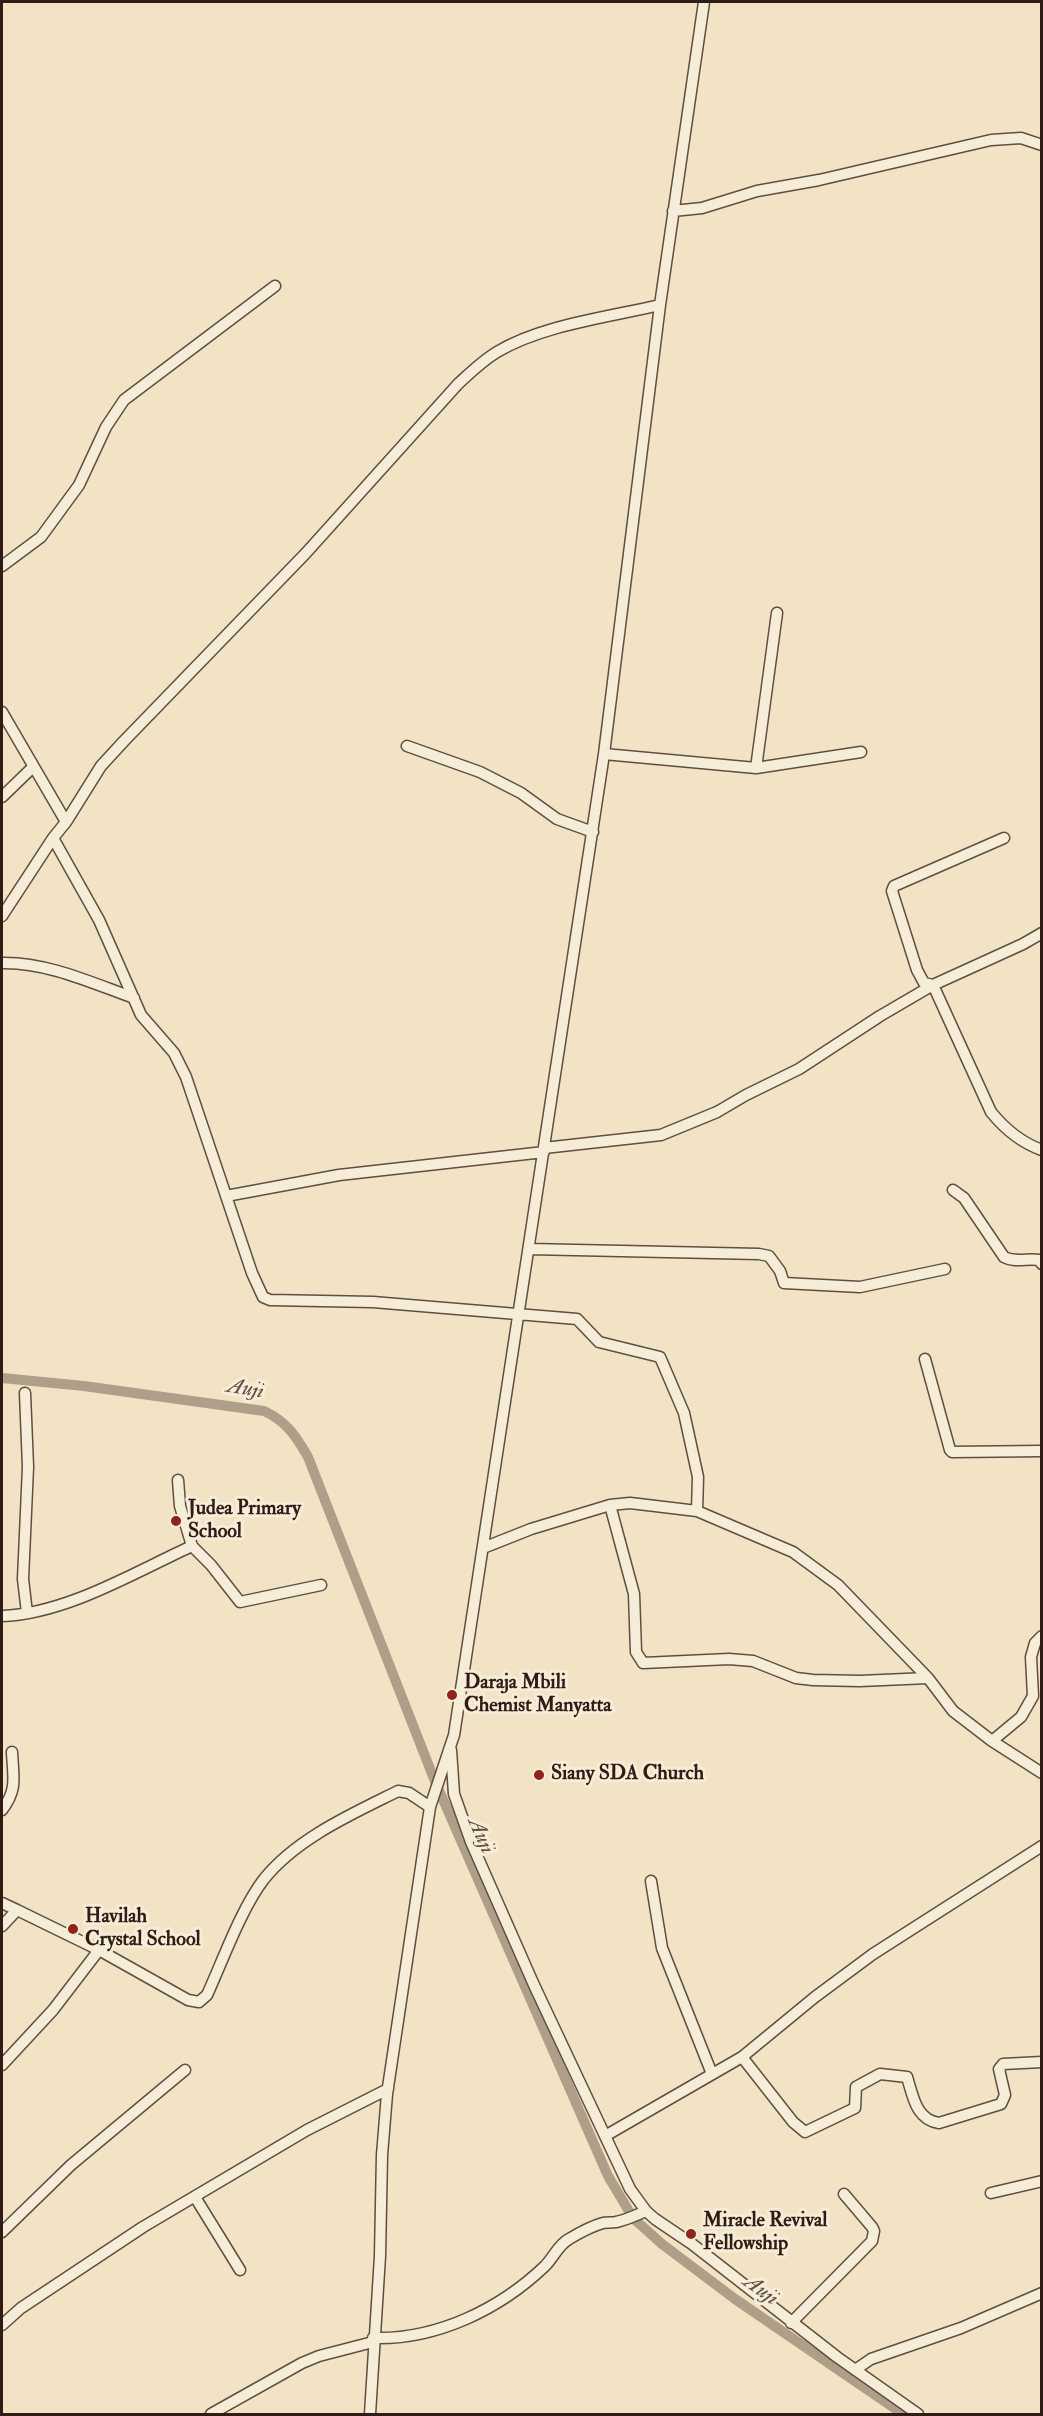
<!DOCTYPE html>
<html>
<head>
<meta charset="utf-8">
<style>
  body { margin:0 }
  #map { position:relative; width:1043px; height:2416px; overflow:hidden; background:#f1e3c4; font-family:"IM FELL Double Pica",serif }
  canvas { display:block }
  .frame { position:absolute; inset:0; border:3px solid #301c14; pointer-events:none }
</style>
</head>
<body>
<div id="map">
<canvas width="1043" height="2416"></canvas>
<div class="frame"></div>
</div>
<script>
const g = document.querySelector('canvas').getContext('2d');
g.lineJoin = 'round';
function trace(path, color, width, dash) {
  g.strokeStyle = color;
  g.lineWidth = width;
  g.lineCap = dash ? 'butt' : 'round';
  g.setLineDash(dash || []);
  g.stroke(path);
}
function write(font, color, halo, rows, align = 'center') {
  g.font = font + ' "IM FELL Double Pica",serif';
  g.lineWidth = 6;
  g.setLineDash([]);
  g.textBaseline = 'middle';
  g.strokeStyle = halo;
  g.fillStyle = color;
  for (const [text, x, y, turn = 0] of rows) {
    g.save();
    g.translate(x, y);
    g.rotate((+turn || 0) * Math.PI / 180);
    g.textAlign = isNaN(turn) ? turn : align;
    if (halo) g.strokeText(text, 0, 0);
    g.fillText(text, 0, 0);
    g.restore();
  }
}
const canal = new Path2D(`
  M 2,1378 L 84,1386 L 264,1411 C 286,1421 296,1436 308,1457 L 434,1779 L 608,2176 L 633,2218 L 662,2244 L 735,2299 L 903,2414`);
const street = new Path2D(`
  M 673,211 L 702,208 L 757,191 L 819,180 L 991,140 L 1021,138 L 1042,145
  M 2,566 L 41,537 L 79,485 L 106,427 L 124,400 L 275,286
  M 2,712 L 66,822 L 53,838 L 99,920 L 141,1015 L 174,1053 L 186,1077 L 252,1273 L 263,1297 L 270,1300 L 373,1302 L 577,1319 L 599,1342 L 660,1357 L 684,1413 L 698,1477 L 697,1511
  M 407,746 L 480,772 L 521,793 L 557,819 L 593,832
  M 604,754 L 756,768 L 861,752
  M 756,768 L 777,613
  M 2,797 L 33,767
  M 66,822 L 101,766 L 124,741 L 306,553 L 458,384 C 470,373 482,361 497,352 C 542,325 609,317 660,305
  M 1004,838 L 894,886 L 892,891 L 917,970 L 924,983 L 933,985 L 991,1112 C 1004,1128 1022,1143 1042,1150
  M 2,916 L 53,838
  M 2,963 C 47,962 92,983 134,998
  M 544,1148 L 661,1135 L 717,1112 L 746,1095 L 799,1069 L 880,1016 L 933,985 L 1023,944 L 1042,933
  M 953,1190 L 964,1198 L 1004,1257 C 1015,1263 1028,1258 1039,1260 L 1042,1264
  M 226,1196 L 339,1175 L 544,1152
  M 529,1249 L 759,1254 L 769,1256 L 780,1271 L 784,1283 L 860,1287 L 945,1269
  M 925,1359 L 950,1450 L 952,1452 L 1042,1451
  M 25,1393 L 28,1467 L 23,1579 L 27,1613
  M 610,1505 L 634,1594 L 636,1652 L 643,1663 L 729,1659 L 753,1661 L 796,1678 L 813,1680 L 860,1681 L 928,1678
  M 192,1546 L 211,1565 L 240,1602 L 321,1585
  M 483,1548 L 531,1529 L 610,1505 L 630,1503 L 697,1511 L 793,1552 L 838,1585 L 928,1678 L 953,1711 L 992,1741 L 1042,1773
  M 2,1616 C 66,1614 135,1572 192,1546 L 180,1506 L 178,1480
  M 992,1741 L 1021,1717 L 1033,1696 L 1031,1657 L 1035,1643 L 1042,1636
  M 451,1750 L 454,1794 L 471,1842 L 534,1985 L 630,2189 L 646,2211 L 655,2219 L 692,2244 L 837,2357 L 918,2414
  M 2,1810 C 18,1789 13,1777 12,1752
  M 651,1881 L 662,1948 L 712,2074
  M 2,1903 L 17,1910
  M 2,1926 L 17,1910 L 99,1950 L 188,2000 L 199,2002 L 207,1995 C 223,1960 241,1909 264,1879 C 297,1838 352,1814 398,1791 L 409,1793 L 430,1807
  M 742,2057 L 793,2122 L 805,2132 L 855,2108 L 856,2087 L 880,2074 L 907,2077 C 913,2096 916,2120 939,2123 L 1001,2104 L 1005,2095 L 999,2069 L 1003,2064 L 1042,2062
  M 2,2065 L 53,2010 L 99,1950
  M 605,2136 L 742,2057 L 815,1997 L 873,1954 L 1042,1846
  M 991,2193 L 1042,2181
  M 195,2197 L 240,2270
  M 2,2232 L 71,2165 L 185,2070
  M 791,2323 L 872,2241 L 874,2231 L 872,2227 L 844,2194
  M 2,2325 L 21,2308 L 143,2227 L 307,2130 L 388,2089
  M 373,2338 C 437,2340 500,2309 545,2266 C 554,2257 558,2245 569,2239 C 579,2233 592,2226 603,2223 C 607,2222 612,2223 616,2222 C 627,2220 636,2215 646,2211
  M 855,2370 L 871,2359 L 961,2328 L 1042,2293
  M 211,2414 L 302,2363 L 319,2356 L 373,2342
  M 370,2414 L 380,2256 L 382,2155 L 387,2094 L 430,1807 L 454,1735 L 604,754 L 660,305 L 704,2`);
const markers = [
  [176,1521,6,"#8f2418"],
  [452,1695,6,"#8f2418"],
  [539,1775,6,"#8f2418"],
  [73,1929,6,"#8f2418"],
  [691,2234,6,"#8f2418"]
];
const poiNames = [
  ["Judea Primary",188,1510],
  ["School",188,1533],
  ["Daraja Mbili",464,1684],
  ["Chemist Manyatta",464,1707],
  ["Siany SDA Church",551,1775],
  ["Havilah",85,1918],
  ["Crystal School",85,1941],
  ["Miracle Revival",703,2222],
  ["Fellowship",703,2245]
];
const waterNames = [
  ["Auji",245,1390,9],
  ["Auji",480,1836,66],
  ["Auji",760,2291,35]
];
trace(canal, '#af9f88', 10);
trace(street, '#604e40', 13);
trace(street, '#f6edd9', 10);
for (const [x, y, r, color] of markers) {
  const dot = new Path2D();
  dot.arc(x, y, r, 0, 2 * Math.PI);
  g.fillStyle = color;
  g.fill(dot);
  trace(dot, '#f6edd9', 2);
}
write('bold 20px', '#301c14', '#f6edd9', poiNames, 'left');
write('italic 21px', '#635042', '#f6edd9', waterNames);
</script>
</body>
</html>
